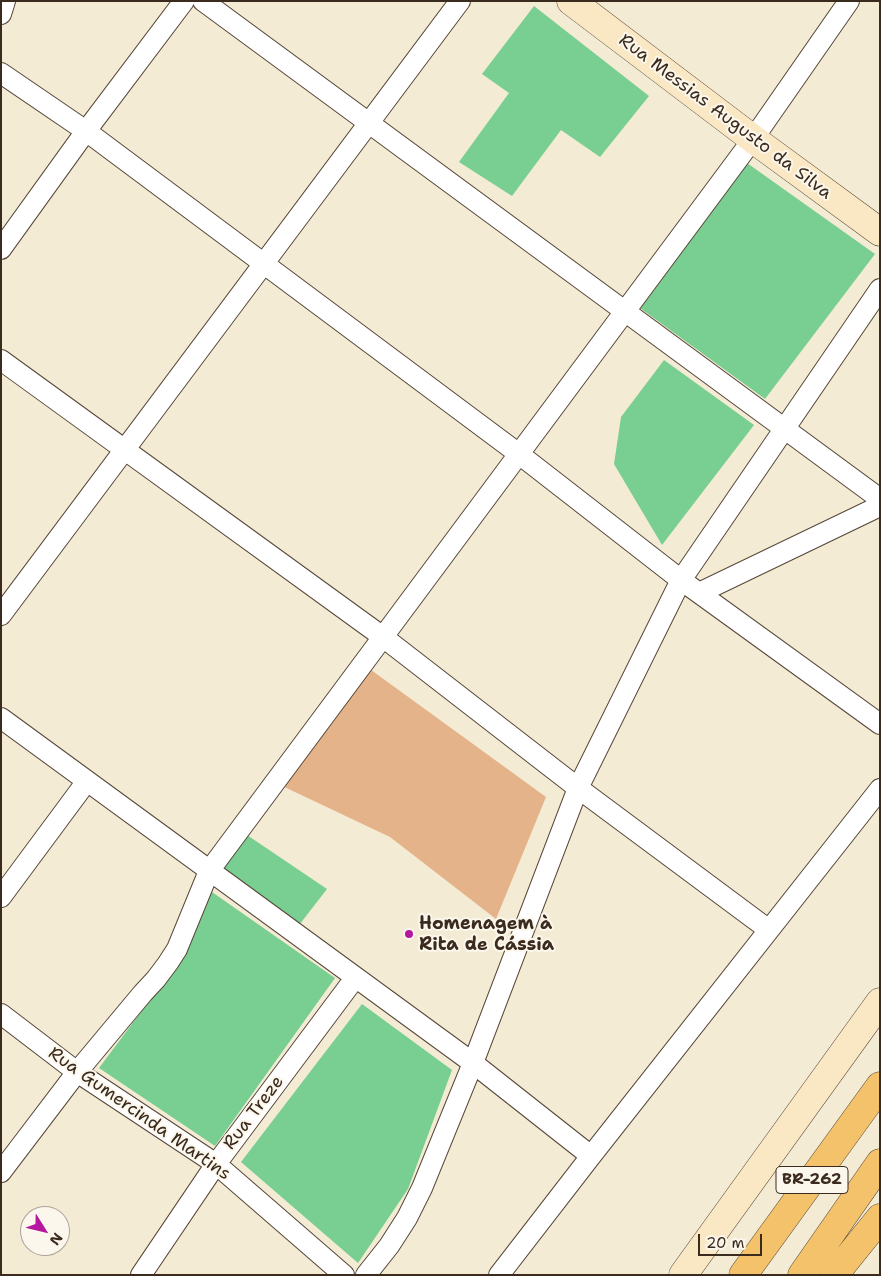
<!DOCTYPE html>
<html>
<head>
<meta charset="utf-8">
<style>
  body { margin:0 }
  #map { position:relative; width:881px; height:1276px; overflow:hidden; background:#f4ebd5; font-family:"Shantell Sans",sans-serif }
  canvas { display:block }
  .frame { position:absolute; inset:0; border:2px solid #3b2a1e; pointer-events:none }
  .north { position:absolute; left:20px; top:1206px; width:50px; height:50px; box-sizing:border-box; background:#fbf7ec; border:1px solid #aea59a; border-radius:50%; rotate:126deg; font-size:14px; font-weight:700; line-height:20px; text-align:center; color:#3b2a1e }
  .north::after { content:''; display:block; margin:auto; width:18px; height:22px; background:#b5179e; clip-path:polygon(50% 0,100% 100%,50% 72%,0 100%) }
  .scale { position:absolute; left:698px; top:1234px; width:64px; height:22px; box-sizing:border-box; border:2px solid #3b2a1e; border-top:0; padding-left:6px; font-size:15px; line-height:18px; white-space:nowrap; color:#3b2a1e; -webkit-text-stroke:4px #fbf7ec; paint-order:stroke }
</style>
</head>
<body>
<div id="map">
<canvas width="881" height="1276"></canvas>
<div class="frame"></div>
<div class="north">N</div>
<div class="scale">20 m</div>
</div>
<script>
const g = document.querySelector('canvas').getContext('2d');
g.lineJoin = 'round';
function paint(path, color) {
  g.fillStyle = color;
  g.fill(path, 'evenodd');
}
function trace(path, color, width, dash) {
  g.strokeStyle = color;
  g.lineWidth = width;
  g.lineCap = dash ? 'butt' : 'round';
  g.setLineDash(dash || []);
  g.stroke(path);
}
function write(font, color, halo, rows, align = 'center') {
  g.font = font + ' "Shantell Sans",sans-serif';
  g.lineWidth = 4;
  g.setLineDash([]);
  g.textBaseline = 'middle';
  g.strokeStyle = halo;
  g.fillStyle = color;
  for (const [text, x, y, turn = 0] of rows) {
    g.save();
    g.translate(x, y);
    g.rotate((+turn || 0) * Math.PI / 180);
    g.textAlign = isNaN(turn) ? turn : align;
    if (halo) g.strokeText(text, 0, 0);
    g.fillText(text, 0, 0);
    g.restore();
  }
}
const green = new Path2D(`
  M 534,6 L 649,96 L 600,157 L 561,130 L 512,196 L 459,162 L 509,93 L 482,74 Z
  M 747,163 L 875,254 L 765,399 L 640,308 Z
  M 664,360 L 754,425 L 662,545 L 614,464 L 621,417 Z
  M 244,833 L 327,889 L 296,929 L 213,868 Z
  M 212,892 L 335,978 L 215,1146 L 99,1068 L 185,953 Z
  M 362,1004 L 452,1070 L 408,1189 L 358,1263 L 241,1162 Z`);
const building = new Path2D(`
  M 367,667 L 546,797 L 496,919 L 390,837 L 278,784 Z`);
const street = new Path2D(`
  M 203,1 L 880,499
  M 1,14 L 5,1
  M 1,73 L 86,131 L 519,454 L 681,580 L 880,724
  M 1,249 L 86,131 L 184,1
  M 1,360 L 383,637 L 578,788 L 769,930
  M 699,593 L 880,506
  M 1,615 L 460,1
  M 1,718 L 473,1063 L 591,1156
  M 1,897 L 87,781
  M 1,1014 L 77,1072 L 216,1164 L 344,1275
  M 1,1172 L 77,1072 L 143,993 L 156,979 L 168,963 L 177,949 L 209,871 L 753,139 L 849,1
  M 141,1275 L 216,1164 L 355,978
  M 366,1275 L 389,1246 L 407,1218 L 422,1188 L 473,1063 L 578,788 L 681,580 L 880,289
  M 499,1275 L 591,1156 L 880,789`);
const secondary = new Path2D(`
  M 571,1 L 753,139 L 880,232
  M 683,1275 L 880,1002`);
const highway = new Path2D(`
  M 743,1275 L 880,1086
  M 802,1275 L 880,1163
  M 834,1275 L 880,1218`);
const markers = [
  [409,934,5,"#b5179e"]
];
const shields = [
  [812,1180,72]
];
const shieldNames = [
  ["BR-262",812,1180]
];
const streetNames = [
  ["Rua Messias Augusto da Silva",725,117,37],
  ["Rua Treze",254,1113,-53],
  ["Rua Gumercinda Martins",139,1114,35]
];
const poiNames = [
  ["Homenagem à",419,924],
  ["Rita de Cássia",419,945]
];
paint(green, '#79ce91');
paint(building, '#e5b38a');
trace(street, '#574739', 22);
trace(secondary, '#574739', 29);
trace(highway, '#574739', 29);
trace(street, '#fff', 20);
trace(secondary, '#fae7c3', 28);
trace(highway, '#f3c26a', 28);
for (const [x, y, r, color] of markers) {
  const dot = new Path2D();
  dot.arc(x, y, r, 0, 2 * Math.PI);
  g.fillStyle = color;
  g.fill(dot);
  trace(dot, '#fbf7ec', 2);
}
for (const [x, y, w] of shields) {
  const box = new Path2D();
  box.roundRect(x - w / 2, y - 13.5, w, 27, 4);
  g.fillStyle = '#fbf7ec';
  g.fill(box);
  trace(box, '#3b2a1e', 1);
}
write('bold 16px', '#3b2a1e', null, shieldNames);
write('18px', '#3b2a1e', '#fbf7ec', streetNames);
write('bold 18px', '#3b2a1e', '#fbf7ec', poiNames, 'left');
</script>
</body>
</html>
